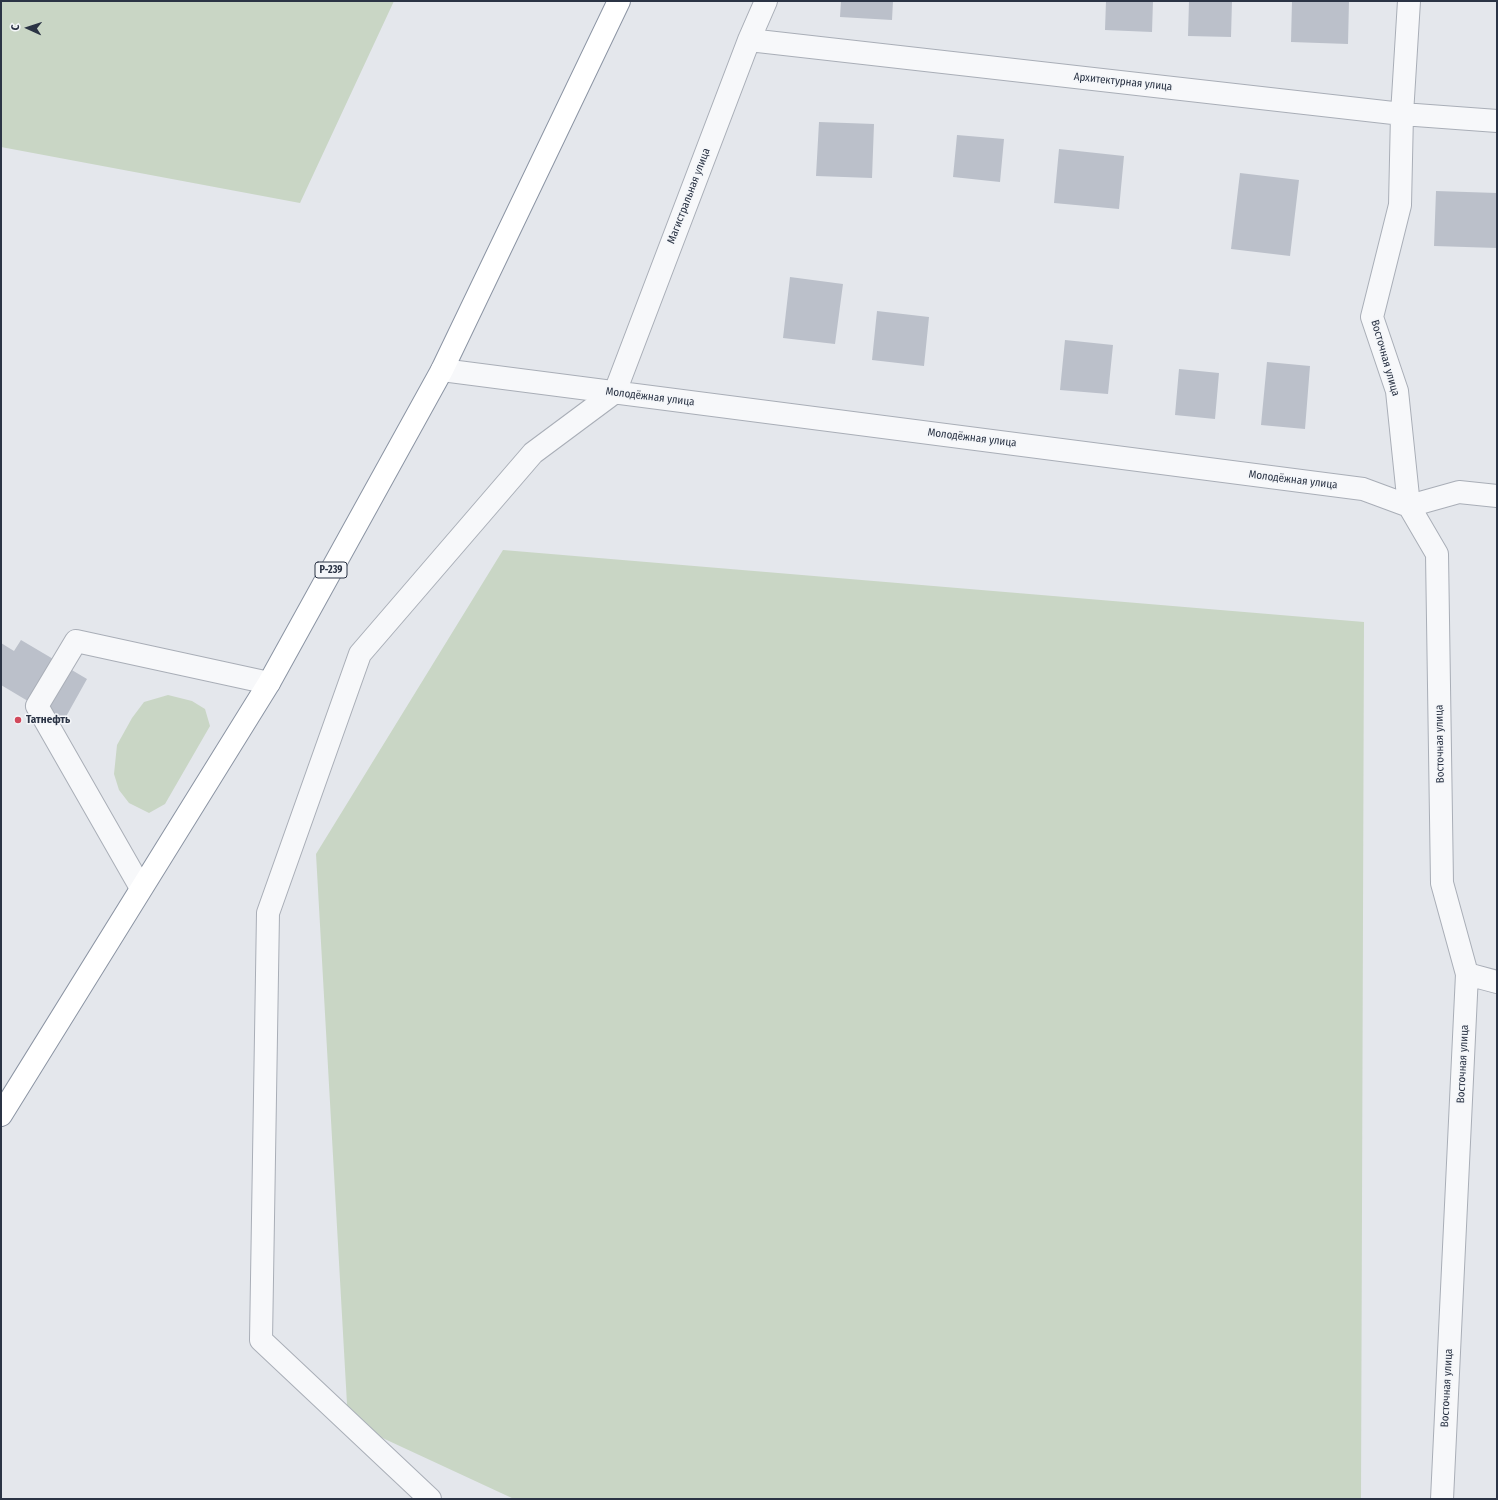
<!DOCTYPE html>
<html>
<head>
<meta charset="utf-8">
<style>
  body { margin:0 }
  #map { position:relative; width:1498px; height:1500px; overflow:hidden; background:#e4e7ec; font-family:"Fira Sans Condensed",sans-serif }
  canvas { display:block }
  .frame { position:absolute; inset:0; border:2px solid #2b3445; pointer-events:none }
  .north { position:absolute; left:8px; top:8px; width:40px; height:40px; -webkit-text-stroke:3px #f4f6f9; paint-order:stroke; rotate:273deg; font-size:11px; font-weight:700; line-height:16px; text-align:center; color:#2b3445 }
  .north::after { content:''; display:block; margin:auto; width:14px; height:18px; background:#2b3445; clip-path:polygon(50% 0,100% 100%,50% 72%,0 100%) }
</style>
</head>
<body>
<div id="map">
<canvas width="1498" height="1500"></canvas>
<div class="frame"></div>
<div class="north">С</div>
</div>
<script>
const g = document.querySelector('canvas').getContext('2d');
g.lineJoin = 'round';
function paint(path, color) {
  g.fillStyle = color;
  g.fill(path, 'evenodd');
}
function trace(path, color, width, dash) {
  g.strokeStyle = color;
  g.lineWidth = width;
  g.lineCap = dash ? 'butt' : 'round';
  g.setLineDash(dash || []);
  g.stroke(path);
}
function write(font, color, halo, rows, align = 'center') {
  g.font = font + ' "Fira Sans Condensed",sans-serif';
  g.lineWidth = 3;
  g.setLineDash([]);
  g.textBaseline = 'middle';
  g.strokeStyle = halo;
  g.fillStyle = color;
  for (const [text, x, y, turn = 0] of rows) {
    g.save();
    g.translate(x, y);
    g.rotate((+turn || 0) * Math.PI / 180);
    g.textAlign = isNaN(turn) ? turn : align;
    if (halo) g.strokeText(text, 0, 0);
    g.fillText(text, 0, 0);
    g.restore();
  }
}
const green = new Path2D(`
  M 1,1 L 394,1 L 300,203 L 1,147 Z
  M 503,550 L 1364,622 L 1361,1499 L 514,1499 L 348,1422 L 316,854 Z
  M 168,695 L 192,701 L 205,709 L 210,726 L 165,804 L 149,813 L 129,803 L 119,790 L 114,774 L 117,745 L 132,718 L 144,702 Z`);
const building = new Path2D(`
  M 841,1 L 893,1 L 892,20 L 840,17 Z
  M 1106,1 L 1153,1 L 1152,32 L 1105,30 Z
  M 1189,1 L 1232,1 L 1231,37 L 1188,36 Z
  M 1292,1 L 1349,1 L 1348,44 L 1291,42 Z
  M 819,122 L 874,124 L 872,178 L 816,176 Z
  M 957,135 L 1004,139 L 1000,182 L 953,177 Z
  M 1059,149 L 1124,156 L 1119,209 L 1054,203 Z
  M 1240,173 L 1299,180 L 1290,256 L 1231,249 Z
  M 1436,191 L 1497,193 L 1497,248 L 1434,246 Z
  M 790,277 L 843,284 L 835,344 L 783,338 Z
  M 877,311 L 929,317 L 924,366 L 872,360 Z
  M 1065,340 L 1113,345 L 1108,394 L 1060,390 Z
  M 1267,362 L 1310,366 L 1305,429 L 1261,425 Z
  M 1179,369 L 1219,373 L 1215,419 L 1175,415 Z
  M 21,640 L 87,679 L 63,722 L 1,685 L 1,643 L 14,651 Z`);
const minor = new Path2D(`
  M 1409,1 L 1402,114 L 1400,205 L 1372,317 L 1397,391 L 1409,506 L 1437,554 L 1442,883 L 1467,974 L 1442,1499
  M 749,40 L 1402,114 L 1497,121
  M 442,370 L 1363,489 L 1409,506 L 1459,492 L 1497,496
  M 141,888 L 37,706 L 76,641 L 269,683
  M 1467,974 L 1497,982
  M 430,1499 L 261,1340 L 268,913 L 360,654 L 533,453 L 615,392 L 749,40 L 766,1`);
const highway = new Path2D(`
  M 1,1115 L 269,683 L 442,370 L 619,1`);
const markers = [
  [18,720,4,"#d1495b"]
];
const shields = [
  [331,570,32]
];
const shieldNames = [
  ["Р-239",331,570]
];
const streetNames = [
  ["Архитектурная улица",1123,82,6],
  ["Магистральная улица",689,196,-69],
  ["Восточная улица",1385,358,74],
  ["Молодёжная улица",650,397,7],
  ["Молодёжная улица",972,438,7],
  ["Молодёжная улица",1293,480,7],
  ["Восточная улица",1440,744,-91],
  ["Восточная улица",1463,1064,-87],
  ["Восточная улица",1447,1388,-87]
];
const poiNames = [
  ["Татнефть",26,720]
];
paint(green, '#c9d6c5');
paint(building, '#bbc0ca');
trace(minor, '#a9aeb7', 24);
trace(highway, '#8b94a3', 24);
trace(minor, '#f7f8fa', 22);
trace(highway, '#fff', 22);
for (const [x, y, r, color] of markers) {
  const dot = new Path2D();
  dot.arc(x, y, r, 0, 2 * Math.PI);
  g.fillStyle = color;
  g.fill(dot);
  trace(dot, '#f4f6f9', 1.5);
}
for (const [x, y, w] of shields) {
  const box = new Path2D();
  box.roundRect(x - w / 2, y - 8, w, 16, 3);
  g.fillStyle = '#f4f6f9';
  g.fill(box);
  trace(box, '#2b3445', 1);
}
write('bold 10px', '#2b3445', null, shieldNames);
write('11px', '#2b3445', '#f4f6f9', streetNames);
write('bold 11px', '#2b3445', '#f4f6f9', poiNames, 'left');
</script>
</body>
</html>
